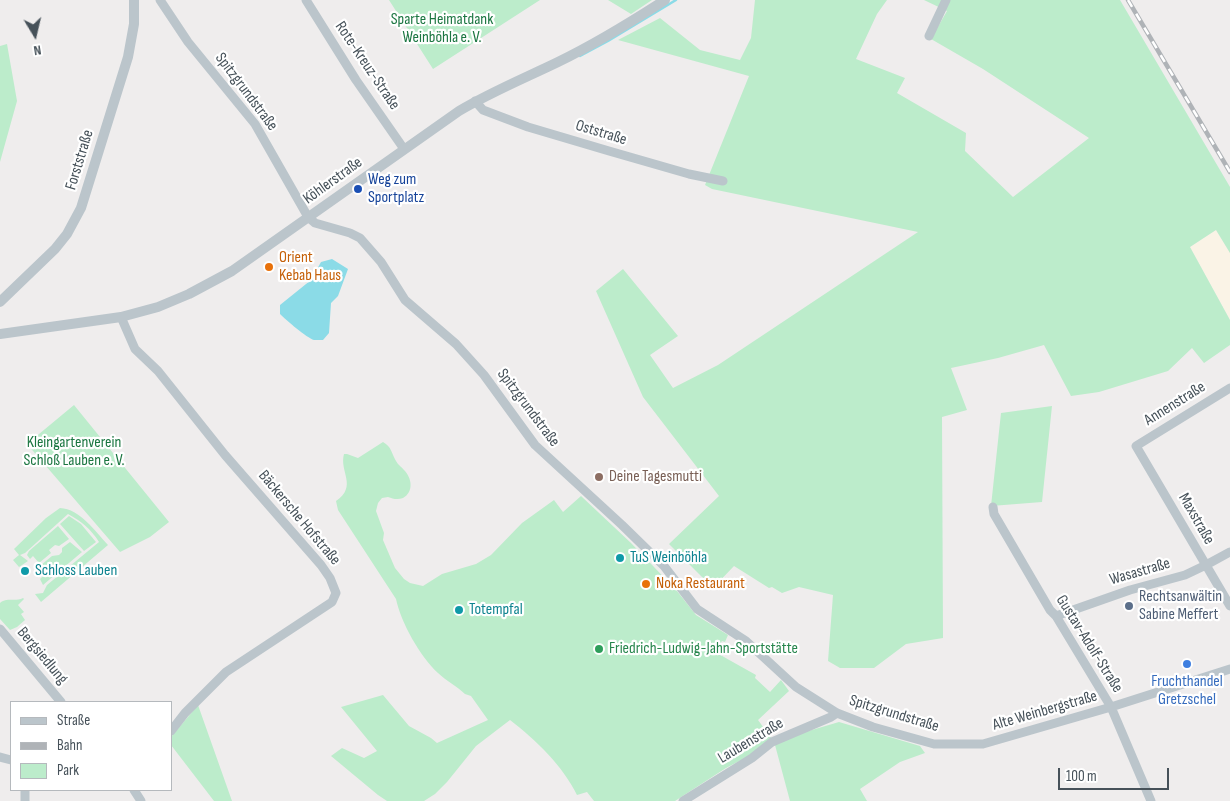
<!DOCTYPE html>
<html>
<head>
<meta charset="utf-8">
<style>
  body { margin:0 }
  #map { position:relative; width:1230px; height:801px; overflow:hidden; background:#efeded; font-family:"Sofia Sans Condensed",sans-serif }
  canvas { display:block }
  .legend { position:absolute; left:10px; top:701px; width:162px; height:90px; box-sizing:border-box; background:#fff; border:1px solid #b5b9bd; margin:0; padding:6px 9px; list-style:none; font-size:15px; color:#465159 }
  .legend li { display:flex; align-items:center; gap:10px; height:25px }
  .legend b { width:25px; border:1px solid #b5b9bd }
  .north { position:absolute; left:10px; top:10px; width:50px; height:50px; -webkit-text-stroke:4px #fff; paint-order:stroke; rotate:171deg; font-size:14px; font-weight:700; line-height:20px; text-align:center; color:#465159 }
  .north::after { content:''; display:block; margin:auto; width:18px; height:22px; background:#465159; clip-path:polygon(50% 0,100% 100%,50% 72%,0 100%) }
  .scale { position:absolute; left:1058px; top:768px; width:111px; height:22px; box-sizing:border-box; border:2px solid #465159; border-top:0; padding-left:6px; font-size:15px; line-height:18px; white-space:nowrap; color:#465159; -webkit-text-stroke:4px #fff; paint-order:stroke }
</style>
</head>
<body>
<div id="map">
<canvas width="1230" height="801"></canvas>
<ul class="legend">
<li><b style="height:6px;background:#bbc5cb"></b>Straße</li>
<li><b style="height:6px;background:#afb3b7"></b>Bahn</li>
<li><b style="height:14px;background:#bceccb"></b>Park</li>
</ul>
<div class="north">N</div>
<div class="scale">100 m</div>
</div>
<script>
const g = document.querySelector('canvas').getContext('2d');
g.lineJoin = 'round';
function paint(path, color) {
  g.fillStyle = color;
  g.fill(path, 'evenodd');
}
function trace(path, color, width, dash) {
  g.strokeStyle = color;
  g.lineWidth = width;
  g.lineCap = dash ? 'butt' : 'round';
  g.setLineDash(dash || []);
  g.stroke(path);
}
function write(font, color, halo, rows, align = 'center') {
  g.font = font + ' "Sofia Sans Condensed",sans-serif';
  g.lineWidth = 4.5;
  g.setLineDash([]);
  g.textBaseline = 'middle';
  g.strokeStyle = halo;
  g.fillStyle = color;
  for (const [text, x, y, turn = 0] of rows) {
    g.save();
    g.translate(x, y);
    g.rotate((+turn || 0) * Math.PI / 180);
    g.textAlign = isNaN(turn) ? turn : align;
    if (halo) g.strokeText(text, 0, 0);
    g.fillText(text, 0, 0);
    g.restore();
  }
}
const commercial = new Path2D(`
  M 1216,230 L 1230,253 L 1230,320 L 1190,247 Z`);
const green = new Path2D(`
  M 389,0 L 540,0 L 433,69 Z
  M 608,0 L 652,0 L 631,14 Z
  M 755,0 L 887,0 L 877,14 L 856,59 L 905,78 L 897,93 L 966,133 L 965,151 L 1013,197 L 1089,138 L 983,69 L 931,39 L 947,11 L 924,0 L 1120,0 L 1230,187 L 1230,253 L 1216,230 L 1190,247 L 1230,320 L 1230,345 L 1204,363 L 1192,348 L 1168,371 L 1099,392 L 1071,396 L 1044,345 L 998,358 L 951,368 L 967,410 L 942,417 L 943,638 L 906,644 L 874,668 L 840,668 L 828,661 L 833,595 L 799,587 L 782,593 L 772,587 L 769,588 L 734,566 L 713,588 L 669,544 L 719,496 L 643,397 L 596,291 L 623,269 L 678,336 L 650,355 L 673,388 L 718,365 L 918,232 L 712,189 L 705,185 L 749,76 L 618,40 L 660,18 L 700,50 L 740,60 L 751,38 Z
  M 7,44 L 17,101 L 0,162 L 0,46 Z
  M 74,405 L 169,522 L 150,537 L 120,552 L 27,444 Z
  M 1052,406 L 1042,502 L 991,506 L 1001,413 Z
  M 383,442 C 392,447 391,453 396,461 C 398,465 402,467 404,470 C 412,478 414,492 403,498 C 398,500 393,499 388,497 L 382,498 L 378,503 L 376,511 L 384,533 L 383,540 L 395,568 L 404,579 L 410,583 L 423,586 L 442,574 L 476,564 L 491,555 L 522,523 L 554,500 L 563,512 L 581,496 L 631,543 L 677,591 L 696,615 L 728,635 L 725,642 L 722,641 L 715,652 L 756,675 L 755,678 L 770,692 L 781,680 L 789,691 L 758,720 L 772,739 L 749,756 L 726,768 L 675,801 L 594,801 L 587,792 L 577,795 C 563,766 535,739 510,720 L 476,746 L 447,782 L 435,794 L 424,801 L 387,801 L 378,795 L 331,756 L 342,748 L 364,758 L 377,751 L 341,707 L 383,695 L 409,726 L 431,738 L 437,743 L 488,720 L 471,696 L 465,694 C 457,686 446,681 438,673 C 420,656 401,623 396,599 L 338,510 L 336,501 C 358,486 339,472 344,454 L 347,454 L 358,458 Z
  M 60,508 C 80,509 95,531 108,545 L 41,602 L 35,594 L 43,593 L 47,585 L 99,542 C 91,529 81,521 68,514 L 25,553 L 20,555 L 28,561 L 19,567 L 13,560 L 19,555 L 14,549 L 46,518 Z
  M 69,516 L 81,524 L 96,542 L 84,551 L 60,524 Z
  M 58,526 L 69,539 L 59,546 L 55,545 L 49,550 L 51,553 L 39,563 L 33,556 L 30,559 L 27,555 L 29,551 Z
  M 70,542 L 82,552 L 43,585 L 40,579 L 46,573 L 41,565 L 52,556 L 59,555 L 62,552 L 62,548 Z
  M 23,598 L 24,599 L 18,605 L 24,612 L 21,614 L 25,620 L 17,627 L 10,630 L 0,619 L 0,603 C 6,597 16,602 23,598 Z
  M 198,705 L 232,801 L 214,801 L 171,745 L 171,737 Z
  M 839,722 L 920,746 L 925,753 L 900,762 L 860,789 L 867,801 L 790,801 L 775,745 L 805,732 Z`);
const water = new Path2D(`
  M 332,259 L 348,269 L 338,296 L 331,303 L 329,333 L 323,340 C 320,340 317,340 314,340 C 307,338 286,320 280,314 L 280,305 L 311,280 L 321,262 Z`);
const stream = new Path2D(`
  M 580,56 L 608,41 L 676,0`);
const minor = new Path2D(`
  M 160,0 L 188,42 L 255,124 L 308,217 L 315,223 L 350,233 L 360,238 L 381,262 L 405,300 L 456,344 L 484,375 L 535,445 L 622,525 L 664,566 L 697,609 L 746,641 L 796,687 L 837,713 L 873,727 L 934,744 L 983,744 L 1111,707 L 1230,669
  M 306,0 L 356,80 L 404,149
  M 929,36 L 946,0
  M 475,101 L 483,110 L 528,127 L 609,151 L 689,174 L 723,181
  M 121,317 L 135,349 L 158,371 L 225,455 L 321,565 L 330,578 L 336,593 L 332,602 L 226,672 L 185,713 L 171,731
  M 1230,388 L 1136,446 L 1230,606
  M 993,507 L 994,514 L 1050,610 L 1056,616 L 1111,707 L 1151,801
  M 1056,616 L 1130,590 L 1185,575 L 1206,565 L 1230,552
  M 0,629 L 61,702
  M 0,757 L 11,760
  M 134,790 L 141,801
  M 25,801 L 25,790
  M 683,801 L 752,758 L 772,742 L 831,717 L 837,713`);
const tertiary = new Path2D(`
  M 0,302 L 55,249 L 67,234 L 81,208 L 128,57 L 134,24 L 134,0
  M 0,334 L 121,317 L 158,307 L 189,294 L 232,271 L 459,111 C 491,92 525,78 558,62 C 595,44 631,22 665,0`);
const rail = new Path2D(`
  M 1128,0 L 1230,172`);
const markers = [
  [358,189,5,"#1a4fb4"],
  [269,267,5,"#e8710a"],
  [599,477,5,"#8d6e63"],
  [620,558,5,"#0f9aa8"],
  [25,571,5,"#0f9aa8"],
  [646,584,5,"#e8710a"],
  [1129,606,5,"#5c6f8a"],
  [459,610,5,"#0f9aa8"],
  [599,649,5,"#2e9e5b"],
  [1187,664,5,"#3f7fe0"]
];
const parkNames = [
  ["Sparte Heimatdank",442,20],
  ["Weinböhla e. V.",442,38],
  ["Kleingartenverein",74,443],
  ["Schloß Lauben e. V.",74,461]
];
const streetNames = [
  ["Rote-Kreuz-Straße",367,66,56],
  ["Spitzgrundstraße",246,92,53],
  ["Oststraße",601,133,17],
  ["Forststraße",80,160,-73],
  ["Köhlerstraße",333,181,-36],
  ["Annenstraße",1175,404,-32],
  ["Spitzgrundstraße",528,408,53],
  ["Bäckersche Hofstraße",299,518,50],
  ["Maxstraße",1196,519,60],
  ["Wasastraße",1140,572,-16],
  ["Gustav-Adolf-Straße",1089,644,58],
  ["Bergsiedlung",42,656,50],
  ["Alte Weinbergstraße",1045,711,-16],
  ["Spitzgrundstraße",894,714,17],
  ["Laubenstraße",751,741,-31]
];
const transitNames = [
  ["Weg zum",368,180],
  ["Sportplatz",368,198]
];
const foodNames = [
  ["Orient",279,258],
  ["Kebab Haus",279,276],
  ["Noka Restaurant",656,584]
];
const educationNames = [
  ["Deine Tagesmutti",609,477]
];
const cultureNames = [
  ["TuS Weinböhla",630,558],
  ["Schloss Lauben",35,571],
  ["Totempfal",469,610]
];
const serviceNames = [
  ["Rechtsanwältin",1139,597],
  ["Sabine Meffert",1139,615]
];
const leisureNames = [
  ["Friedrich-Ludwig-Jahn-Sportstätte",609,649]
];
const shopNames = [
  ["Fruchthandel",1187,682],
  ["Gretzschel",1187,700]
];
paint(commercial, '#faf3e6');
paint(green, '#bceccb');
paint(water, '#8bdbe7');
trace(stream, '#8bdbe7', 2.5);
trace(minor, '#bbc5cb', 9);
trace(tertiary, '#bbc5cb', 10);
trace(rail, '#afb3b7', 4.5);
trace(rail, '#fff', 2.5, [8]);
for (const [x, y, r, color] of markers) {
  const dot = new Path2D();
  dot.arc(x, y, r, 0, 2 * Math.PI);
  g.fillStyle = color;
  g.fill(dot);
  trace(dot, '#fff', 2);
}
write('16px', '#1b7641', '#fff', parkNames);
write('16px', '#465159', '#fff', streetNames);
write('16px', '#164399', '#fff', transitNames, 'left');
write('16px', '#c56008', '#fff', foodNames, 'left');
write('16px', '#785e54', '#fff', educationNames, 'left');
write('16px', '#0d838f', '#fff', cultureNames, 'left');
write('16px', '#4e5e75', '#fff', serviceNames, 'left');
write('16px', '#27864d', '#fff', leisureNames, 'left');
write('16px', '#366cbe', '#fff', shopNames);
</script>
</body>
</html>
